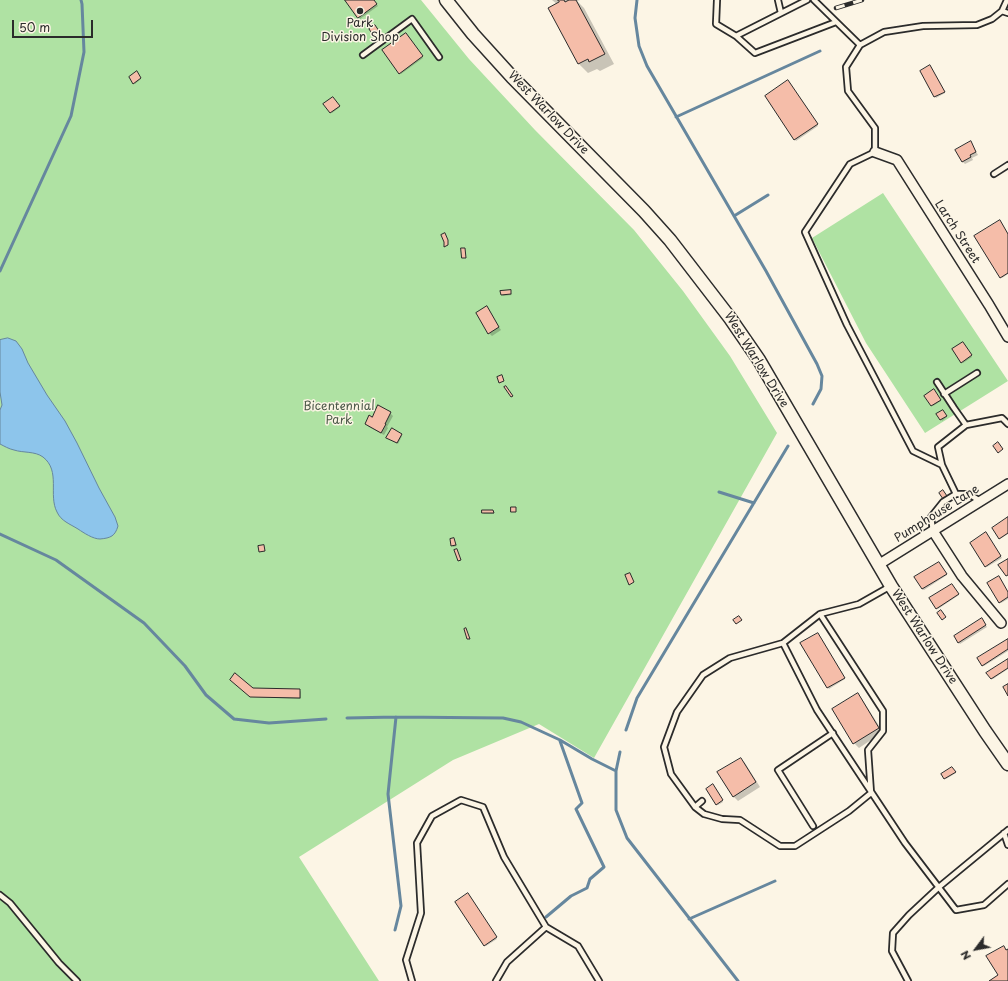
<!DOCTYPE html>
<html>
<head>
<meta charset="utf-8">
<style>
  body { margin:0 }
  #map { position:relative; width:1008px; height:981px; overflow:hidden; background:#fcf5e5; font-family:"Playpen Sans",sans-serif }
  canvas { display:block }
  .north { position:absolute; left:956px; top:929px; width:40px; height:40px; -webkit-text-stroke:3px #fcf5e5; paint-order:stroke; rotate:238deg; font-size:11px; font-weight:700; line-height:16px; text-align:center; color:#2b2b2b }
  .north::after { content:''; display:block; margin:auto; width:14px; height:18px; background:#2b2b2b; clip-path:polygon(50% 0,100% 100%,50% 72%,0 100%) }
  .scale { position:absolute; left:12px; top:20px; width:81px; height:18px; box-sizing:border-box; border:2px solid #2b2b2b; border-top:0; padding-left:5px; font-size:12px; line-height:14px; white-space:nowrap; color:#2b2b2b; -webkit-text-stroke:3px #fcf5e5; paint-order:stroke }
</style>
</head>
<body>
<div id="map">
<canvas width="1008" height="981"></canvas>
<div class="north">N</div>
<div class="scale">50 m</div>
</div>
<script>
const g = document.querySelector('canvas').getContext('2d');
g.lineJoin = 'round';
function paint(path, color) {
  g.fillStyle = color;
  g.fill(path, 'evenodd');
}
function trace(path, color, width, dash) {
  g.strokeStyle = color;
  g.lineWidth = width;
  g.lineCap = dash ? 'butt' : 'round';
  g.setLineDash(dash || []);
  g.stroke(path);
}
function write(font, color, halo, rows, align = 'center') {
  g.font = font + ' "Playpen Sans",sans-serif';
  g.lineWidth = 3;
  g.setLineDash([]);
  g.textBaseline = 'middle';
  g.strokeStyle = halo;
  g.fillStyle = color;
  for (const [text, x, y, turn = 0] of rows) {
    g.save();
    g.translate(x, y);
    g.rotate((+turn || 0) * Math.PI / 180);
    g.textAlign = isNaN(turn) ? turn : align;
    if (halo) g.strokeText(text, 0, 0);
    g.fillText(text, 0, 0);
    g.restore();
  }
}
const green = new Path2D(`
  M 0,0 L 421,0 L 469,59 L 535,130 L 634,230 L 683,291 L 730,356 L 777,433 L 594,758 L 539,724 L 453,760 L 299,857 L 379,981 L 0,981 Z
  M 883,193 L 1008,381 L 925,433 L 866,343 L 812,238 Z`);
const water = new Path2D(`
  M 8,338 L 16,341 L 22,349 L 28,363 L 47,395 L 65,421 L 77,443 L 99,488 L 115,517 L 118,526 C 115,536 111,538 100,539 C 93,539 84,533 78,529 C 70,524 61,521 57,512 C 48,495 61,471 43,457 C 35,451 23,453 14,450 C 9,449 4,446 0,444 L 0,410 L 2,405 L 0,392 L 0,340 Z`);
const shadow = new Path2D(`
  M 346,0 L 374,0 L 378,6 L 360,19 Z
  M 552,0 L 580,0 L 577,1 L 584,8 L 614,64 L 600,71 L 597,69 L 588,73 L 579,64 L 549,8 L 557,4 Z
  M 407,35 L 423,58 L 401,74 L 400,73 Z
  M 931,68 L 945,93 L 936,98 L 921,71 Z
  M 138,74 L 141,79 L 135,84 L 134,83 Z
  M 789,83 L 818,126 L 796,141 L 766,96 Z
  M 333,98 L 340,107 L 332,113 L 325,104 Z
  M 970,143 L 973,146 L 978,155 L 972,158 L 973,160 L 965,164 L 962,161 Z
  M 1008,235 L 1008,274 L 1002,278 L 1001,277 Z
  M 510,291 L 512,295 L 503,296 L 502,295 Z
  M 489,311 L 501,330 L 492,336 L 489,333 Z
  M 964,344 L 972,357 L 963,363 L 962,362 Z
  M 935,392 L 941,401 L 933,406 L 932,405 Z
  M 944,412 L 947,417 L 942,421 L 938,414 Z
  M 390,413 L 393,416 L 387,427 L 388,428 L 384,435 L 369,427 L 366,424 L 372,418 Z
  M 401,434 L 402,436 L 398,444 L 389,439 Z
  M 493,511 L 494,514 L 484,514 L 483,513 Z
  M 1008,518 L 1008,534 L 1000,539 L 999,538 Z
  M 987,535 L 1002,558 L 987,567 L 986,566 Z
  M 454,539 L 457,546 L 453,547 L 451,540 Z
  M 940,564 L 947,575 L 924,590 L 922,589 Z
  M 952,585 L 959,595 L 938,609 L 937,608 Z
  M 1008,592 L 1008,599 L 1001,603 L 1000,602 Z
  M 983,621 L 987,627 L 960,644 L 959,643 L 955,637 Z
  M 819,635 L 845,679 L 829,689 L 801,644 Z
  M 1008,640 L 1008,651 L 984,666 L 982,665 Z
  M 1008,660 L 1008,669 L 993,679 L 991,678 Z
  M 231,680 L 252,689 L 300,690 L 301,692 L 301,699 L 252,697 Z
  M 857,695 L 862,699 L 883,732 L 859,748 L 854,743 Z
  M 740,759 L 745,763 L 760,787 L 738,801 L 734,797 L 719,773 Z
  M 953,769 L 956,773 L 946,779 L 945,778 Z
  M 714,787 L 723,802 L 718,805 L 716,804 Z
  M 469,895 L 497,939 L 486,946 L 485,945 Z`);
const stream = new Path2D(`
  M 637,0 L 635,18 L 639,46 L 647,66 L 766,271 L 817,364 L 822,376 L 821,389 L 813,404
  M 676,117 L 820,51
  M 734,216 L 768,195
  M 0,271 L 71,116 L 84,52 L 82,4 L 81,0
  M 719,492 L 754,503
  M 0,534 L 56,560 L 144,623 L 185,666 L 206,695 L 234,719 L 269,723 L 326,719
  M 347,718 L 396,717 L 503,718 L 521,722 L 560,740 L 592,759 L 616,771
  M 626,730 L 637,698 L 788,446
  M 620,752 L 616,771 L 616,810 L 627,838 L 738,981
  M 546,917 L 571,896 L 587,888 L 590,879 L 604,867 L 576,809 L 582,803 L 560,741
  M 689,919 L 775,881
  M 395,930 L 401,906 L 388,794 L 396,717`);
const building = new Path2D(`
  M 345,0 L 374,0 L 377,4 L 358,18 Z
  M 558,0 L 564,0 L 565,2 L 569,0 L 576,0 L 605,54 L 589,62 L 588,59 L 578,64 L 548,8 L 559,2 Z
  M 375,25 L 379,31 L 373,35 L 369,29 Z
  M 406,33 L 423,56 L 399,74 L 382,50 Z
  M 930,65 L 945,92 L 934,97 L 920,71 Z
  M 137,71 L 141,78 L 133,84 L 129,77 Z
  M 788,80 L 818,124 L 794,140 L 765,96 Z
  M 333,97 L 340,106 L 330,113 L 323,104 Z
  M 971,141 L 976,152 L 970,155 L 971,157 L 962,162 L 955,150 Z
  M 1000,220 L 1008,234 L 1008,273 L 1000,278 L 974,236 Z
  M 445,233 L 448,240 L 448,245 L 444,247 L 444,242 L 441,235 Z
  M 461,248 L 465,248 L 466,258 L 462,258 Z
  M 511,290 L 511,294 L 501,295 L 500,291 Z
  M 487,306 L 499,327 L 488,334 L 476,313 Z
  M 963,342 L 972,355 L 961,363 L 952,349 Z
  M 502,375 L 504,381 L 499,383 L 497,377 Z
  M 506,386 L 513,396 L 511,397 L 504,387 Z
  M 934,389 L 941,400 L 931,406 L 924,396 Z
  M 378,405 L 391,412 L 385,424 L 386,424 L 381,433 L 365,424 L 369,415 L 372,417 Z
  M 943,410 L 947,416 L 940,420 L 936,414 Z
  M 392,428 L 402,434 L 397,443 L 386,438 Z
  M 998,442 L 1003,449 L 998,453 L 993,446 Z
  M 943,490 L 947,496 L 943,499 L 939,493 Z
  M 511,507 L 516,507 L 516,512 L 511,512 Z
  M 482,510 L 493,510 L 494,513 L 482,513 Z
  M 1008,517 L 1008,533 L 999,539 L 992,528 Z
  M 986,532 L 1001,556 L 985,567 L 970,543 Z
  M 454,538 L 456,545 L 451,546 L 450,539 Z
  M 264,545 L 265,551 L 259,552 L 258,546 Z
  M 457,549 L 461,560 L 458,561 L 454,550 Z
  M 1008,559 L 1008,575 L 1006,576 L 998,565 Z
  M 939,562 L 947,574 L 922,589 L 914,577 Z
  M 630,573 L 634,582 L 629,585 L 625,575 Z
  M 999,576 L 1008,592 L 1008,597 L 999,603 L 987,583 Z
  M 952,584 L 959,594 L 936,609 L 929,598 Z
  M 941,610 L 946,617 L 942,620 L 937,613 Z
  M 739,616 L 742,620 L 736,624 L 733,620 Z
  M 982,618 L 986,625 L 958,643 L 954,636 Z
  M 466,628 L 470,639 L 467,639 L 464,629 Z
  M 818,633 L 845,678 L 827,688 L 800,643 Z
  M 1008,639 L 1008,649 L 982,666 L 977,658 Z
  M 1008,659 L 1008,668 L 991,679 L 986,673 Z
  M 235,673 L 253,688 L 300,689 L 300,698 L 250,697 L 230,680 Z
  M 1008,684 L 1008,696 L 1003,687 Z
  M 858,693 L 879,728 L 853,744 L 832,709 Z
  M 741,758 L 756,782 L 733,797 L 717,772 Z
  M 952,767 L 956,772 L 944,779 L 941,774 Z
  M 713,784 L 723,800 L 716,805 L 706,789 Z
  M 468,893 L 497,937 L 484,946 L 455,902 Z
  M 1004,946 L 1006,950 L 1008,949 L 1008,981 L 989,981 L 998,975 L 986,956 Z`);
const lane = new Path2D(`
  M 717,0 L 716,24 L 736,36 L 755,53 L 836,22
  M 778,0 L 781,13
  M 814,0 L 860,45
  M 1002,11 L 1008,13
  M 736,36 L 807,0
  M 363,55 L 412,19 L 439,57
  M 994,174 L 1008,165
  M 937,382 L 954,408 L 966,425
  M 944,394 L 977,373
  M 942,465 L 913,451 L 847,325 L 805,232 L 850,164 L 875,152 L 875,128 L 848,91 L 846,67 L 860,45 L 884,32 L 923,26 L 977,25 L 992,19 L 1002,11 L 1007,0
  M 956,494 L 942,465 L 938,447 L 966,425 L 1002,418 L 1008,424
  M 933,531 L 931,517 L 943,502 L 956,494 L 969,494 L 980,501
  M 889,587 L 859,604 L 820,614 L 783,643 L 817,710 L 905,843 L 956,910 L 984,905 L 1008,884
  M 783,643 L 730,658 L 703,675 L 677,712 L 664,747 L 671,774 L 695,807 L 704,814 L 722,819 L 740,820 L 780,846 L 795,846 L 849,811 L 871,793 L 868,750 L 883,731 L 883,711 L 820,614
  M 695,807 L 702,801
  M 813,826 L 778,770 L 833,733
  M 1004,833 L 1008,845
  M 0,895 L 10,903 L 59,963 L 77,981
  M 412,981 L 406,960 L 421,913 L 417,843 L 432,816 L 461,800 L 483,807 L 504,857 L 546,927 L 578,946 L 599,981
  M 496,981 L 507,962 L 546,927
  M 908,981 L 892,951 L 893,933 L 909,915 L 939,887 L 1008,830`);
const street = new Path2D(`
  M 875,152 L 897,160 L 989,305 L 1008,337
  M 933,531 L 962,576 L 1001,623
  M 878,565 L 1008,484`);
const secondary = new Path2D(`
  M 446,0 L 473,34 L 512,77 L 644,211 L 670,240 L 730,318 L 759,360 L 891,586 L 985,731 L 1008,764`);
const rail = new Path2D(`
  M 836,8 L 862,0`);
const markers = [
  [360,11,4,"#2b2b2b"]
];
const poiNames = [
  ["Park",360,24],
  ["Division Shop",360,38]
];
const streetNames = [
  ["West Warlow Drive",548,113,46],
  ["Larch Street",957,232,57],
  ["West Warlow Drive",756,360,58],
  ["Pumphouse Lane",937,514,-32],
  ["West Warlow Drive",924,637,57]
];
const parkNames = [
  ["Bicentennial",339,407],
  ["Park",339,421]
];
paint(green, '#afe2a3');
paint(water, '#8dc5eb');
trace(water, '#66879e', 1);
paint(shadow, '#0003');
trace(stream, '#66879e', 3);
paint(building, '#f5bda9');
trace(building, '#2b2b2b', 1);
trace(lane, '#2b2b2b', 8);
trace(street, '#2b2b2b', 12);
trace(secondary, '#2b2b2b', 15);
trace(lane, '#fcf5e5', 4.5);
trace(street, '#fcf5e5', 9);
trace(secondary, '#fcf5e5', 12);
trace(rail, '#2b2b2b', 4.5);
trace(rail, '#fcf5e5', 3, [9]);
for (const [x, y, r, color] of markers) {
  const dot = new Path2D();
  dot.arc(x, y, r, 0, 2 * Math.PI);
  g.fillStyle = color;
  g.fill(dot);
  trace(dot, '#fcf5e5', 1.5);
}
write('12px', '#2b2b2b', '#fcf5e5', poiNames);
write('12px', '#2b2b2b', '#fcf5e5', streetNames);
write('12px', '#4c5949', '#fcf5e5', parkNames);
</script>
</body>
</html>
